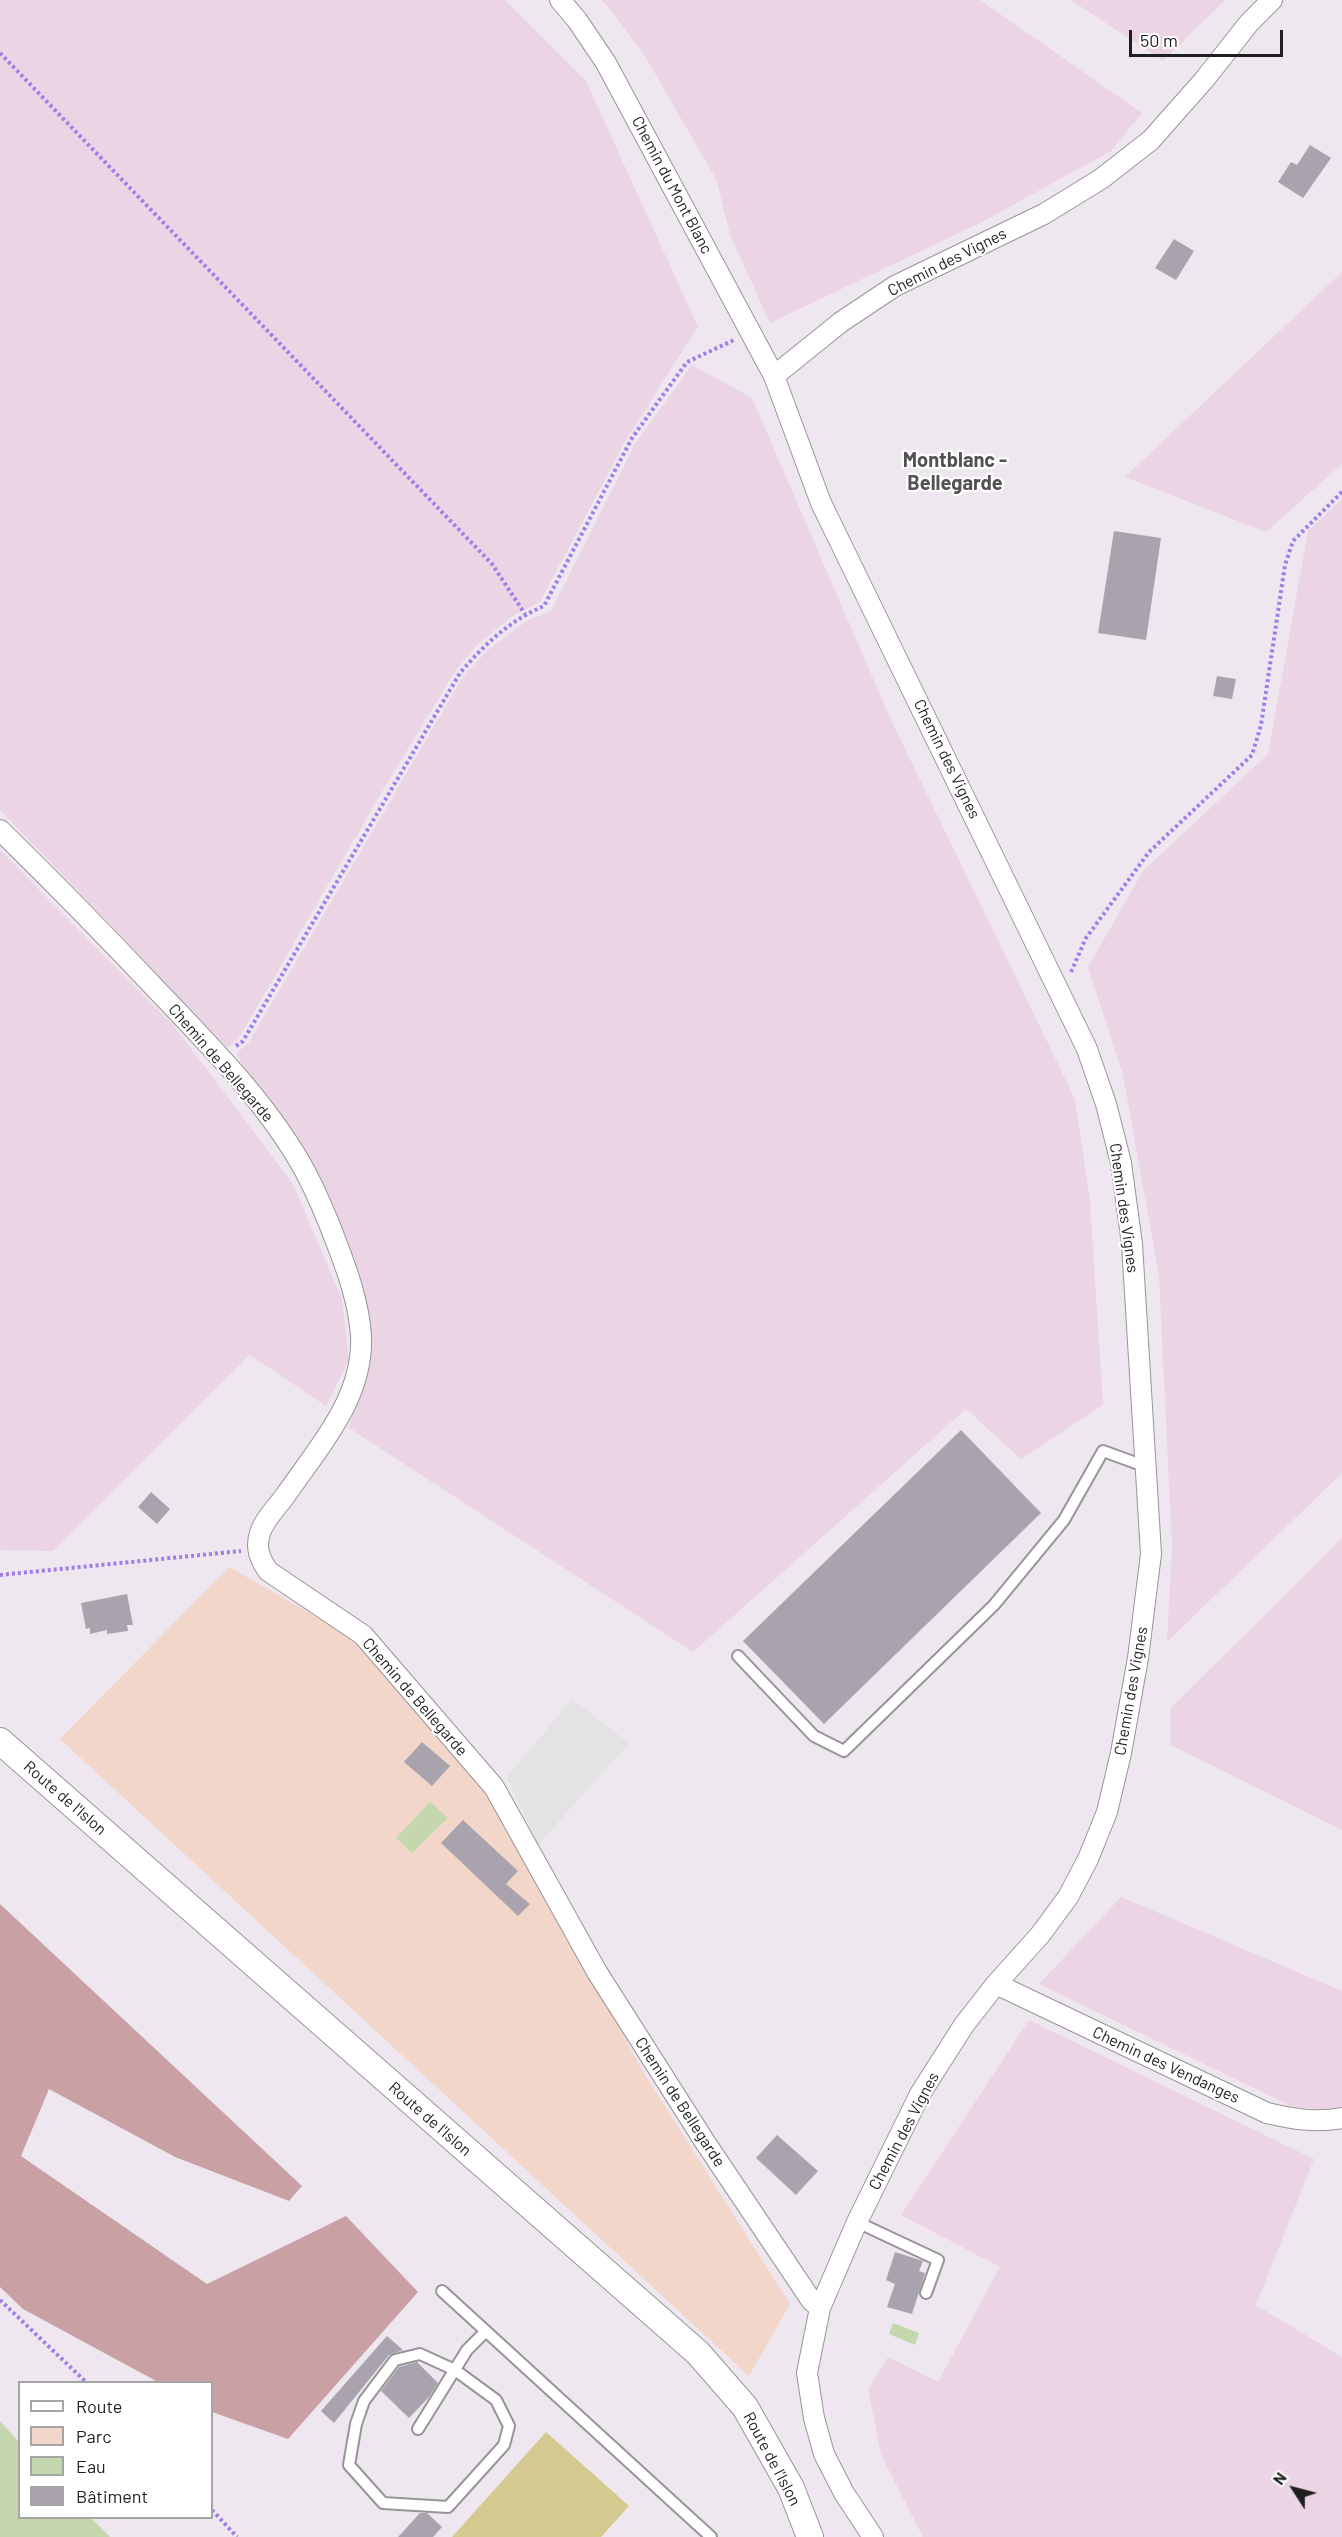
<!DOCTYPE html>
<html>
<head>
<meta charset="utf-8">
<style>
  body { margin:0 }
  #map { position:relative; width:1342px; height:2537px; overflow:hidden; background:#eee7ef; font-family:Barlow,sans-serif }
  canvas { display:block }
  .legend { position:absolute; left:18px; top:2381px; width:195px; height:138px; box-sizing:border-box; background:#fff; border:2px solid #a5a5a5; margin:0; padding:8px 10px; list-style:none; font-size:18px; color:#1f1f1f }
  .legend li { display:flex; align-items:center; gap:12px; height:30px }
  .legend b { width:30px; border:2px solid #a5a5a5 }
  .north { position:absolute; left:1264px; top:2459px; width:60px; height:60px; -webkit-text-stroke:4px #fff; paint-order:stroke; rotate:306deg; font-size:16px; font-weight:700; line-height:24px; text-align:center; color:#1f1f1f }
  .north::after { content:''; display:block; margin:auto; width:21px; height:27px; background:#1f1f1f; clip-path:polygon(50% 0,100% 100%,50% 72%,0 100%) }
  .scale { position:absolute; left:1129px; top:30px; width:154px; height:27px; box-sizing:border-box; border:3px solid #1f1f1f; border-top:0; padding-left:8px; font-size:18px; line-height:21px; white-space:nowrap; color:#1f1f1f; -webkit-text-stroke:4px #fff; paint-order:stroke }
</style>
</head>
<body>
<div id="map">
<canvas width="1342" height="2537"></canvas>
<ul class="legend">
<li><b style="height:8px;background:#fff"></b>Route</li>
<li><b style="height:16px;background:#f3d6ca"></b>Parc</li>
<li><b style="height:16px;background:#c4d7ad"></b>Eau</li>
<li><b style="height:16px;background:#a9a3ad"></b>Bâtiment</li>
</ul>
<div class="north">N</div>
<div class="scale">50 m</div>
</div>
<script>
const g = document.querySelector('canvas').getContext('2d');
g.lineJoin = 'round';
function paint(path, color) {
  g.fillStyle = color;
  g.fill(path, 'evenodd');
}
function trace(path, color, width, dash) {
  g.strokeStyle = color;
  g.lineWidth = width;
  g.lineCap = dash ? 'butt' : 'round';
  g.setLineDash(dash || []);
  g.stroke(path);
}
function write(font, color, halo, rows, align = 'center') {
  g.font = font + ' Barlow,sans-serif';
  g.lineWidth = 4.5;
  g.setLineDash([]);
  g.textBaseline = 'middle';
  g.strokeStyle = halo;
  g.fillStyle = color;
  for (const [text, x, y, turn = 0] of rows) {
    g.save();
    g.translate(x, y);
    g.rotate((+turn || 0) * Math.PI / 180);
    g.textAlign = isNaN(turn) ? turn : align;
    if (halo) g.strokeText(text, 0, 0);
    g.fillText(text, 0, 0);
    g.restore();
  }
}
const farmland = new Path2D(`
  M 0,0 L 505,0 L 586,81 L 698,327 L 626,440 L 540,602 L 514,615 L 477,645 L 454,673 L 376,802 L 239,1038 L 228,1048 L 0,810 Z
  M 602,0 L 980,0 L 1142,113 L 1111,151 L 982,222 L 770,323 L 730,235 L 716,179 L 642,51 Z
  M 1071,0 L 1225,0 L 1163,61 Z
  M 1342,272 L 1342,464 L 1266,532 L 1125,477 Z
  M 692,365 L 752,398 L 891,720 L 1075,1099 L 1090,1201 L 1103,1405 L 1021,1459 L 966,1409 L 693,1652 L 349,1428 L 367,1368 L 313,1170 L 236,1054 L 249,1042 L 464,675 L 488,650 L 528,620 L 551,611 L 636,442 Z
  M 1342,499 L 1342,1473 L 1167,1642 L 1172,1547 L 1159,1276 L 1123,1075 L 1088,967 L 1143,871 L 1268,754 L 1308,531 Z
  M 0,850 L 173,1025 L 293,1184 L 342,1299 L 349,1360 L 326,1406 L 250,1355 L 53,1551 L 0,1550 Z
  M 1342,1538 L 1342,1830 L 1171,1745 L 1170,1709 Z
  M 1121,1897 L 1342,1991 L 1342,2107 L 1327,2111 L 1291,2106 L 1039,1984 Z
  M 1029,2020 L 1314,2159 L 1256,2305 L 1342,2357 L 1342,2537 L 923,2537 L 881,2455 L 868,2389 L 888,2357 L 938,2382 L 1000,2267 L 901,2215 Z`);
const forest = new Path2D(`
  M 0,1904 L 302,2186 L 289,2201 L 175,2157 L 49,2089 L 21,2156 L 207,2284 L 346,2216 L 418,2292 L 288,2439 L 212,2412 L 212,2382 L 158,2382 L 23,2309 L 0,2287 Z`);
const park = new Path2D(`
  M 229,1567 L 357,1640 L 490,1797 L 644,2073 L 790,2304 L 749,2376 L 60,1739 Z`);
const pitch = new Path2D(`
  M 546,2432 L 629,2506 L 601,2537 L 452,2537 Z`);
const parking = new Path2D(`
  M 572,1699 L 629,1743 L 538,1845 L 507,1777 Z`);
const water = new Path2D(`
  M 430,1802 L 448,1818 L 412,1853 L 396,1838 Z
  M 893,2323 L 919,2333 L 915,2345 L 889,2334 Z
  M 0,2421 L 19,2442 L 20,2518 L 91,2518 L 110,2537 L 0,2537 Z`);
const building = new Path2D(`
  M 1310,145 L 1331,158 L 1303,198 L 1278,182 L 1291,162 L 1297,165 Z
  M 1174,239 L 1194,251 L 1176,280 L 1155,268 Z
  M 1114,531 L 1161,538 L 1146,640 L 1098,633 Z
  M 1217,676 L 1236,679 L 1232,699 L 1213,696 Z
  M 961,1430 L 1041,1513 L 824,1724 L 743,1641 Z
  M 151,1492 L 170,1509 L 157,1524 L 138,1507 Z
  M 127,1594 L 133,1625 L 127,1625 L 128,1631 L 107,1634 L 107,1630 L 90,1634 L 90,1628 L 86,1629 L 81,1603 Z
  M 422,1742 L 450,1766 L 432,1786 L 404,1762 Z
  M 463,1820 L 518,1871 L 506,1884 L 530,1904 L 518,1916 L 441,1843 Z
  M 777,2135 L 818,2171 L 796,2195 L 756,2158 Z
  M 895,2252 L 923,2261 L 919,2271 L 925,2273 L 912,2314 L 887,2307 L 895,2284 L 886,2280 Z
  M 387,2336 L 403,2350 L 389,2355 L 334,2423 L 321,2411 Z
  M 417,2362 L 438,2383 L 429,2397 L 409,2418 L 381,2391 L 399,2367 Z
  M 420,2513 L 427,2513 L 442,2527 L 433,2537 L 398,2537 Z`);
const path = new Path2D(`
  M 0,53 L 492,564 L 525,614
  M 1071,972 L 1086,938 L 1149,852 L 1252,755 L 1261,725 L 1285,565 L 1293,541 L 1342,492
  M 236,1046 L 243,1041 L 460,673 C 484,645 510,620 544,606 L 632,438 L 687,362 L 734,340
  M 0,1575 L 241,1551
  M 0,2300 L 86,2382
  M 212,2510 L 237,2537`);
const service = new Path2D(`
  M 738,1656 L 814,1736 L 844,1751 L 994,1605 L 1064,1520 L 1103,1451 L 1147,1467
  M 857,2222 L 938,2260 L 926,2293
  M 442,2291 L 711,2537
  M 420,2354 L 455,2370 L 496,2400 L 509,2426 L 504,2445 L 448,2507 L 383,2503 L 349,2465 L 356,2424 L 364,2401 L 395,2360 Z
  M 418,2429 L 467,2350 L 486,2331`);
const minor = new Path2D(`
  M 560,0 L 577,20 L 606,63 L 774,376 L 821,503 L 1087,1049 L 1106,1104 L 1121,1163 L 1132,1244 L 1151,1554 L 1138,1658 L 1121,1753 L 1107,1812 L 1088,1859 L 1068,1897 L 1040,1935 L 996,1984 L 964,2025 L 920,2094 L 857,2222 L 820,2308 L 807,2373 L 814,2418 L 824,2454 L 844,2493 L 873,2537
  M 774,376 L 841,322 L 895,286 L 1044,214 L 1101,179 L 1151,140 L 1204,80 L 1249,23 L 1272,0
  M 0,830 C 53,882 104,934 155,988 C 210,1046 268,1103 306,1173 C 318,1196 328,1220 337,1244 C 348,1273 359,1304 361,1336 C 364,1398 318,1448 285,1496 C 277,1507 264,1520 260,1533 C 255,1548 260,1559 268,1571 L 363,1635 L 494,1787 L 597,1972 L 705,2142 L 811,2300 L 820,2308
  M 996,1984 L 1267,2113 C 1293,2119 1316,2123 1342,2118`);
const tertiary = new Path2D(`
  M 0,1741 L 698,2353 L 745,2407 L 791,2488 L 810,2537`);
const streetNames = [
  ["Chemin du Mont Blanc",672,185,62],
  ["Chemin des Vignes",947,262,-27],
  ["Chemin des Vignes",947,759,64],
  ["Chemin de Bellegarde",221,1063,49],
  ["Chemin des Vignes",1124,1208,82],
  ["Chemin des Vignes",1131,1691,-80],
  ["Chemin de Bellegarde",415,1697,49],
  ["Route de l'Islon",65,1798,41],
  ["Chemin des Vendanges",1166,2065,25],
  ["Chemin de Bellegarde",680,2102,57],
  ["Route de l'Islon",430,2119,41],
  ["Chemin des Vignes",904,2131,-62],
  ["Route de l'Islon",772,2459,62]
];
const quarterNames = [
  ["Montblanc -",955,460],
  ["Bellegarde",955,483]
];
paint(farmland, '#ebd5e4');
paint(forest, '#c9a1a4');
paint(park, '#f3d6ca');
paint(pitch, '#d4c98f');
paint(parking, '#e3e3e3');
paint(water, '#c4d7ad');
paint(building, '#a9a3ad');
trace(service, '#969696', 14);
trace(minor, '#969696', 22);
trace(tertiary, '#969696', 28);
trace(path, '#a07ee9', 4, [3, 3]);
trace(service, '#fff', 10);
trace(minor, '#fff', 20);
trace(tertiary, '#fff', 26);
write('16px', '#1f1f1f', '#fff', streetNames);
write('bold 20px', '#525252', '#fff', quarterNames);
</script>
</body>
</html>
